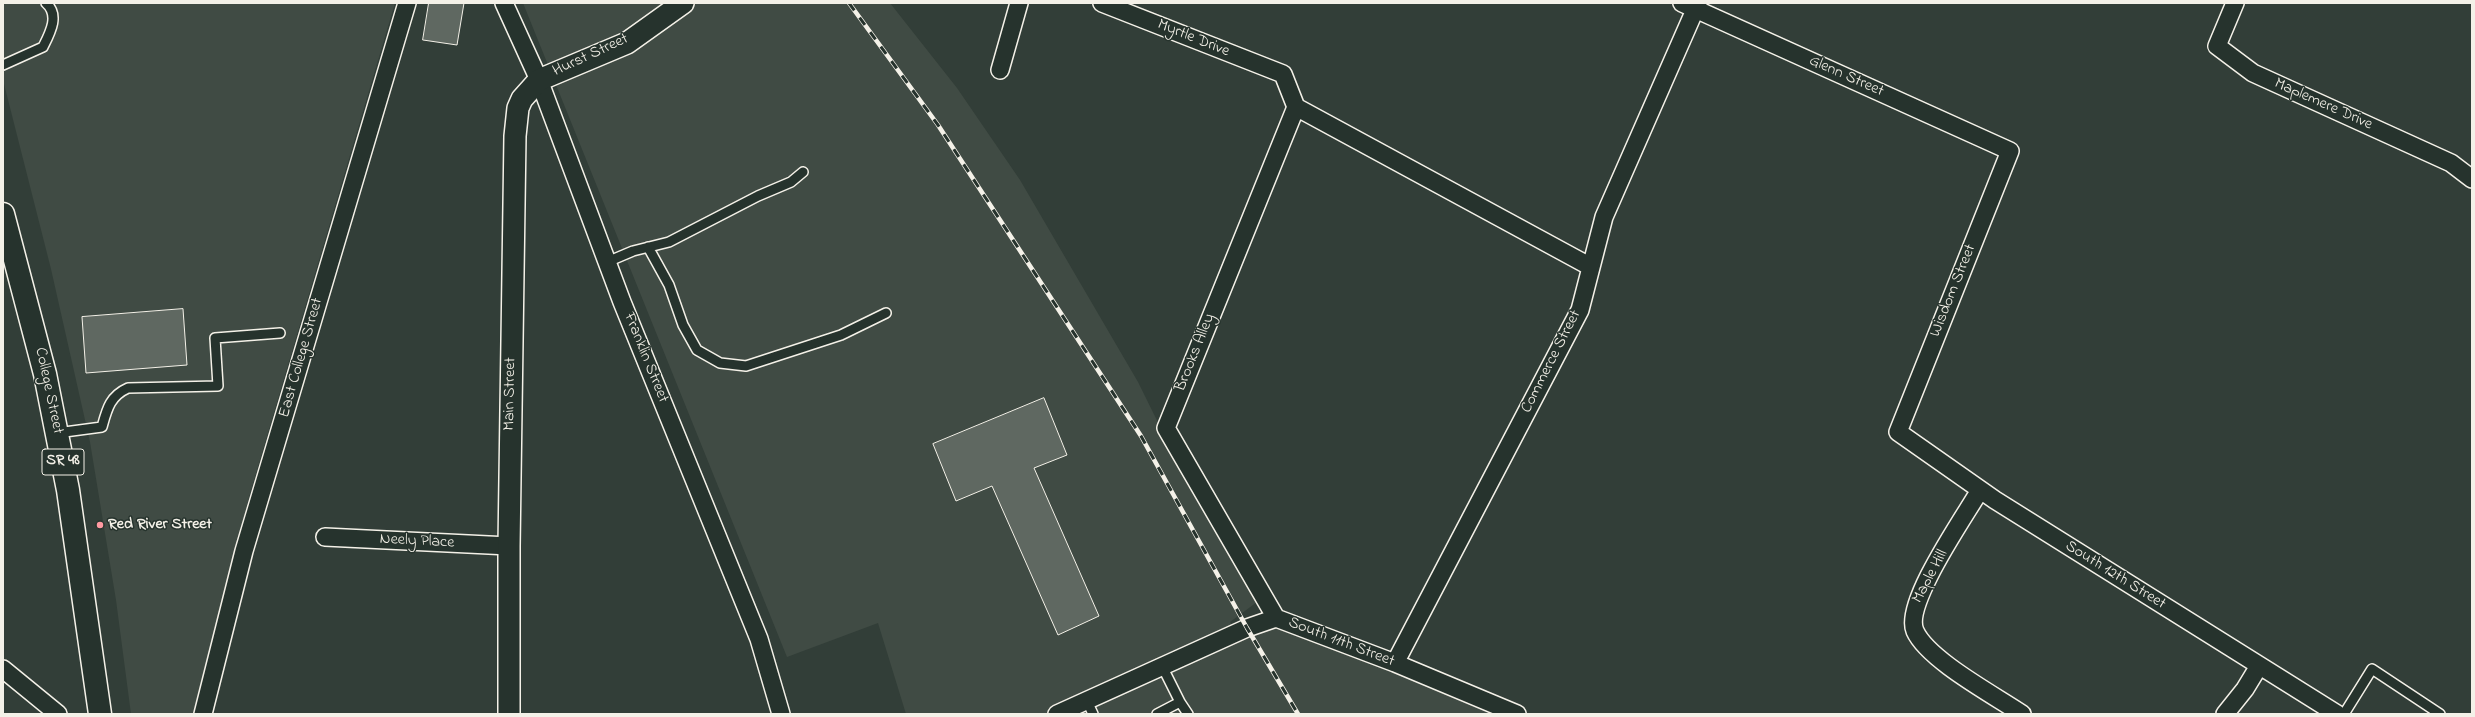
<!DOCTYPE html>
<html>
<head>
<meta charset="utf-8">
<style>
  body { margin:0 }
  #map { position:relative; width:2475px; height:717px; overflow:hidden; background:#323e38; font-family:"Indie Flower",sans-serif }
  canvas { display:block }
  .frame { position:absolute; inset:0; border:4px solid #f4f1e8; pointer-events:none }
</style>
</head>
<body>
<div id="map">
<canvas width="2475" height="717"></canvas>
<div class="frame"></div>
</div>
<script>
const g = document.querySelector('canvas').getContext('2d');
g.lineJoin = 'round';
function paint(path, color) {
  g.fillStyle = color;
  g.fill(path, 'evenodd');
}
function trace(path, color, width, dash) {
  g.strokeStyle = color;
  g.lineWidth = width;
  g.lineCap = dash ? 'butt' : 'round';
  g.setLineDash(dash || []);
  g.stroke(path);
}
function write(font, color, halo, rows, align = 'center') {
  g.font = font + ' "Indie Flower",sans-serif';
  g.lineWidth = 3;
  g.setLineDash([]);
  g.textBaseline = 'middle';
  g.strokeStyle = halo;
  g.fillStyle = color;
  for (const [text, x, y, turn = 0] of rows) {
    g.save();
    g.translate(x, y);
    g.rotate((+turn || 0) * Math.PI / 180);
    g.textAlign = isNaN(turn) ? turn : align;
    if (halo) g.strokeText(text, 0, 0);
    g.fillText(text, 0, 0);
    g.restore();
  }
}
const built = new Path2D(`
  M 3,3 L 395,3 L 249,497 L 193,714 L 131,714 L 116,600 L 90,442 L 51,269 L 3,80 Z
  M 523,3 L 890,3 L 957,88 L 1020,180 L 1138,382 L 1178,463 L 1257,602 L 1230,622 L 1240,639 L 1275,628 L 1294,630 L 1501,714 L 906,714 L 878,623 L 787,657 Z`);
const building = new Path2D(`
  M 429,3 L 464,3 L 457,45 L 423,40 Z
  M 183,309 L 187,365 L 86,373 L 82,317 Z
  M 1044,398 L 1067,455 L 1034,468 L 1099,616 L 1058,635 L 992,486 L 956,501 L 933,444 Z`);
const service = new Path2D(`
  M 3,65 L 43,47 C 50,33 60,15 46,3
  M 648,247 L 669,285 L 683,325 L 697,350 L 720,363 L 746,366 L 841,335 L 886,313
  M 607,262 L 633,251 L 669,242 L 758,196 L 791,182 L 803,172
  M 57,433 L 102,427 C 107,409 110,396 128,388 L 218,386 L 215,338 L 280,333
  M 1087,701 L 1093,714
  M 1180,702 L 1188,714
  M 1157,714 L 1180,702 L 1162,666
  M 2344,714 L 2372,669 L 2440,714`);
const minor = new Path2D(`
  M 504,3 L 539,80 L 622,302 L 759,639 L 781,714
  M 1102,3 L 1283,74 L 1296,107 L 1166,428 L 1276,618
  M 1682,3 L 2010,151 L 1898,432 L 1995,500 L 2337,714
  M 2235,3 L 2217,46 L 2253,73 L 2451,163 L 2472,179
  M 1000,70 L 1019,3
  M 1296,107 L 1591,267
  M 1980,490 C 1965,516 1903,604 1915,631 C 1928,660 1994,695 2022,714
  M 325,537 L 509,546
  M 1395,663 L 1580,310 L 1604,217 L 1698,3
  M 3,669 L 58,714
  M 203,714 L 244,551 L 407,3
  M 1057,714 L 1247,628 L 1276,618 L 1395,663 L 1517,714
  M 2225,714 L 2245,689 L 2259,666`);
const tertiary = new Path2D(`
  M 509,714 L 509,546 L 515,136 L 518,108 L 522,99 L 539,80 L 627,43 L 683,3`);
const primary = new Path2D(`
  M 3,214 L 45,374 L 68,490 L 100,714`);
const rail = new Path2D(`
  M 849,3 L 938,125 L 1141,436 L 1247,628 L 1298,714`);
const markers = [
  [100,525,4,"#ff9aa2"]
];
const shields = [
  [63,462,42]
];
const shieldNames = [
  ["SR 48",63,462]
];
const streetNames = [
  ["Myrtle Drive",1193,39,22],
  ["Hurst Street",591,56,-25],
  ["Glenn Street",1846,77,24],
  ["Maplemere Drive",2323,105,24],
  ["Wisdom Street",1954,291,-68],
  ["Brooks Alley",1196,353,-68],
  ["East College Street",302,358,-74],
  ["Franklin Street",645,358,68],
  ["Commerce Street",1552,362,-63],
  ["College Street",48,391,78],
  ["Main Street",511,394,-89],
  ["Neely Place",417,542,3],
  ["South 12th Street",2115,576,32],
  ["Maple Hill",1931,577,-62],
  ["South 11th Street",1341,643,21]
];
const poiNames = [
  ["Red River Street",108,525]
];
paint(built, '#404b44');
paint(building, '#5f6861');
trace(building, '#f4f1e8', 1);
trace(service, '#f4f1e8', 12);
trace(minor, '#f4f1e8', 20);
trace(tertiary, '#f4f1e8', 24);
trace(primary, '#f4f1e8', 25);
trace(service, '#26332d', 9);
trace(minor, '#26332d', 17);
trace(tertiary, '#26332d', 21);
trace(primary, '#26332d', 22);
trace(rail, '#f4f1e8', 4.5);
trace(rail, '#26332d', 3, [9]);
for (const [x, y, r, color] of markers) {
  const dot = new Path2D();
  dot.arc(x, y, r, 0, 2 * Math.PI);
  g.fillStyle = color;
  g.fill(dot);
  trace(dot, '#26332d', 1.5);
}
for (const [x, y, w] of shields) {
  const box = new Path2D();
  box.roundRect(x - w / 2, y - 13, w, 26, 3);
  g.fillStyle = '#26332d';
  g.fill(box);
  trace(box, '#f4f1e8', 1);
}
write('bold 15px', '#f4f1e8', null, shieldNames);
write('16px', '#f4f1e8', '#26332d', streetNames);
write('bold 16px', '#f4f1e8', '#26332d', poiNames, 'left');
</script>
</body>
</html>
